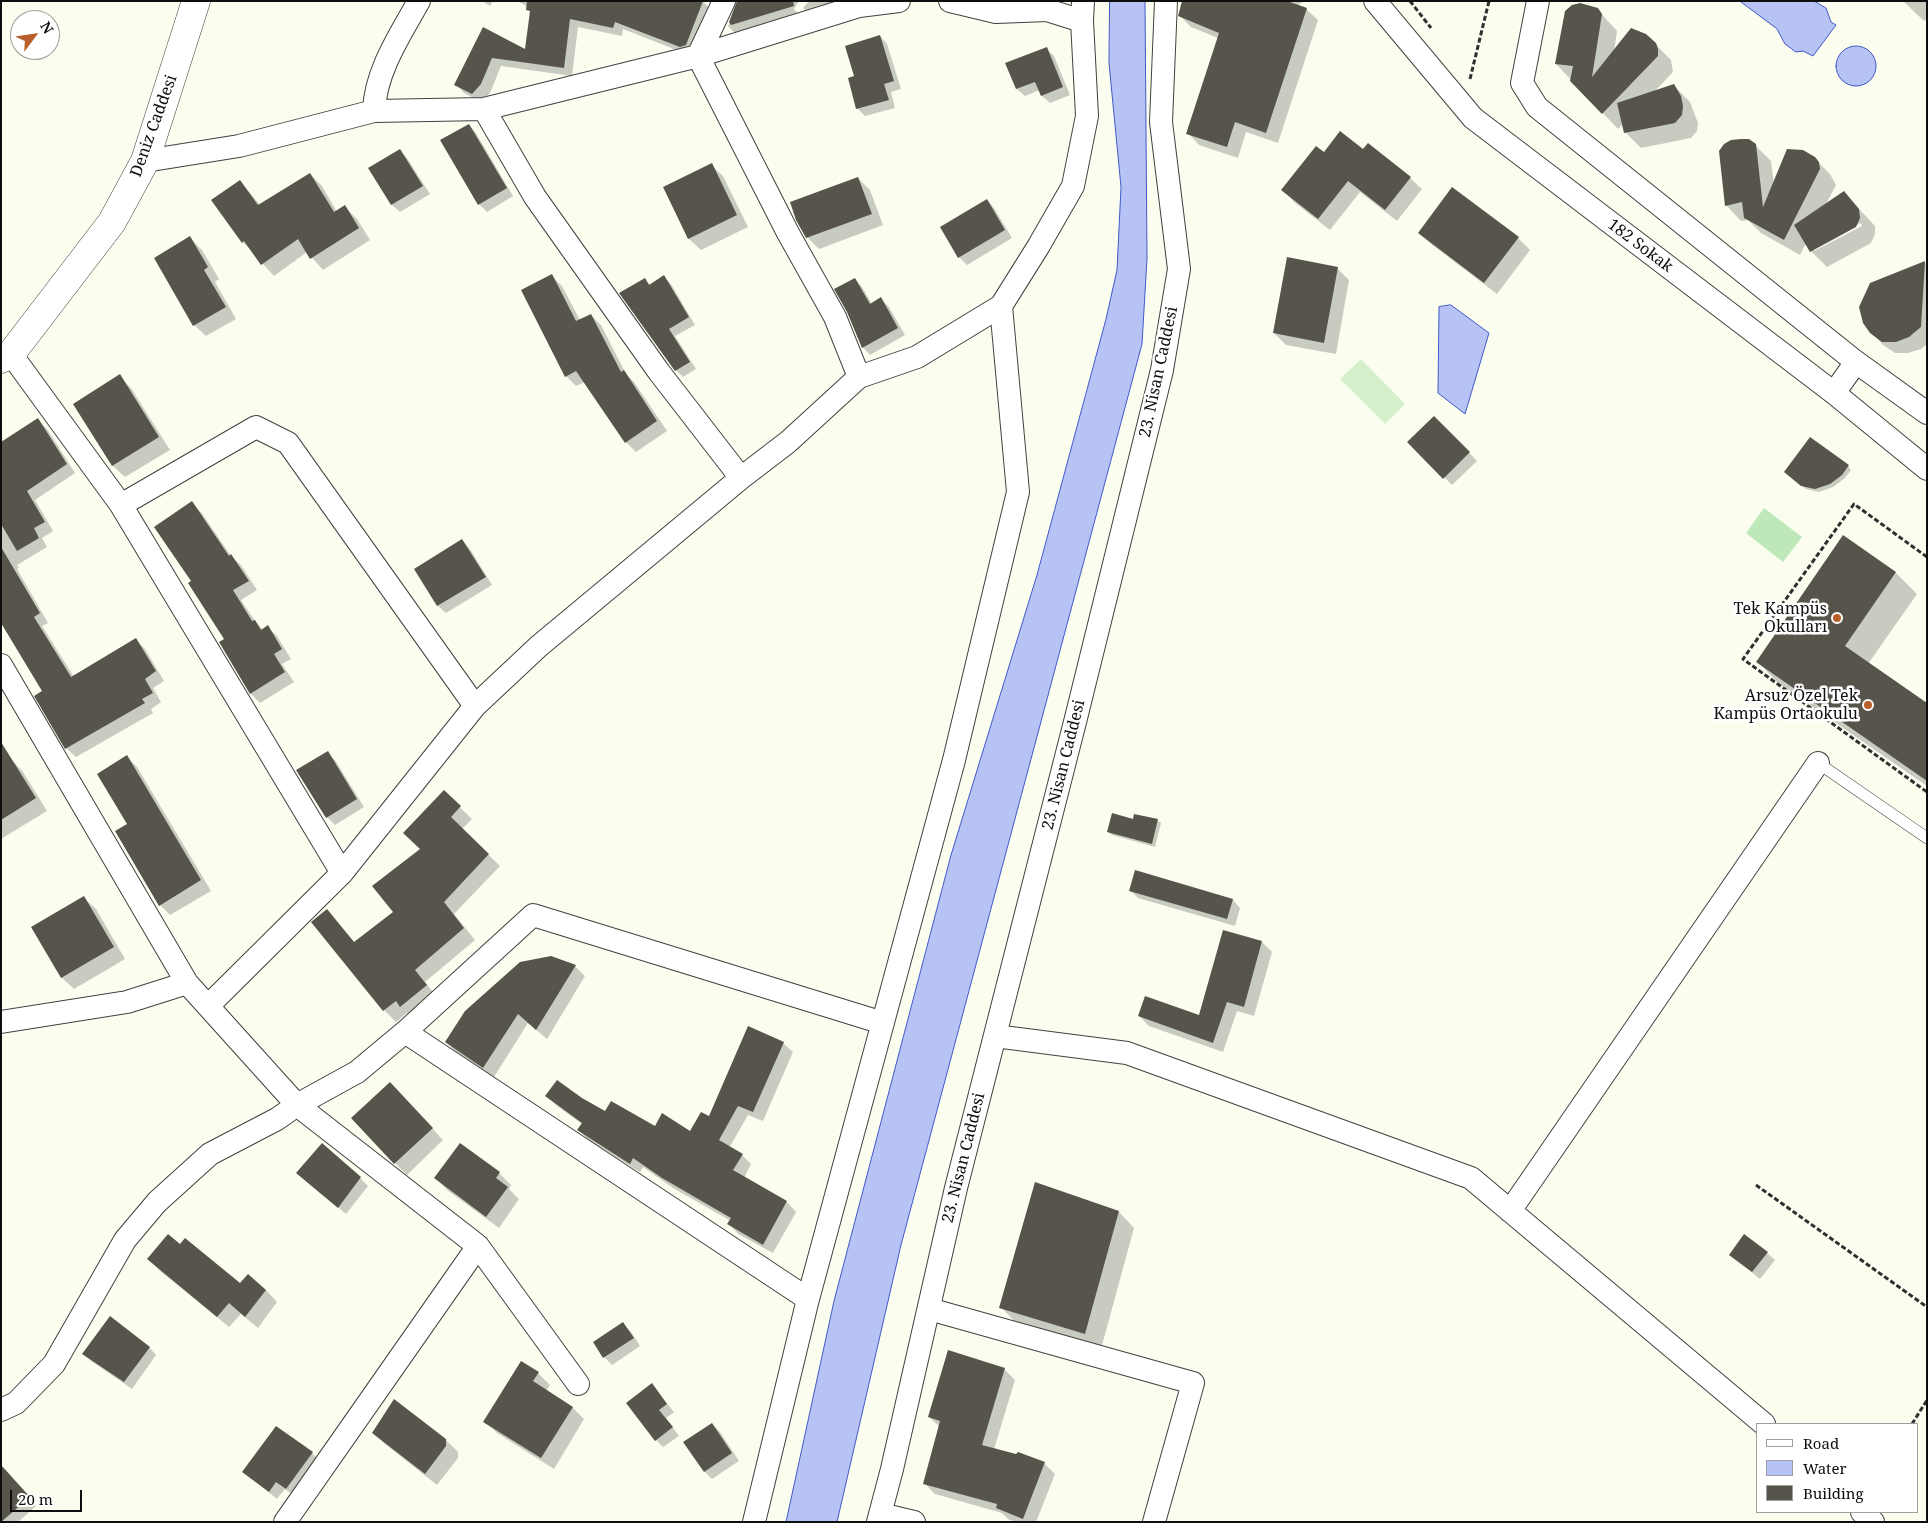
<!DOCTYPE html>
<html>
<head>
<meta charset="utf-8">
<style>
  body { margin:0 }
  #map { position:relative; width:1928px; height:1523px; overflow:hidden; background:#fbfeef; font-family:"Noto Serif",serif }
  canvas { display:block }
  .frame { position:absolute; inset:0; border:2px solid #0e0e0e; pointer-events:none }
  .legend { position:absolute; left:1756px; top:1423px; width:162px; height:90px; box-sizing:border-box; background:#fff; border:1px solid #9f9f9f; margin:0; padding:6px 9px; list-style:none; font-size:15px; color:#0e0e0e }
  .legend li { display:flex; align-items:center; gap:10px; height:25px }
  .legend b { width:25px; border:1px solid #9f9f9f }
  .north { position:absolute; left:10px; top:10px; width:50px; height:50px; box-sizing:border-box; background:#fff; border:1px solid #9f9f9f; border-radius:50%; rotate:59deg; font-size:14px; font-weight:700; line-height:20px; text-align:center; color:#0e0e0e }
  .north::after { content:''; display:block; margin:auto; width:18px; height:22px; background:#b95f2b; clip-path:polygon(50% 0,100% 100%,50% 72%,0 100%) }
  .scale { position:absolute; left:10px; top:1490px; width:72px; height:22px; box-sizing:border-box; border:2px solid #0e0e0e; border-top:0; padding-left:6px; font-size:15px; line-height:18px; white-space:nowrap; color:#0e0e0e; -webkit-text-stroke:4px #fff; paint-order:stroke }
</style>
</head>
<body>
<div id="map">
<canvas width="1928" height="1523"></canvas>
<div class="frame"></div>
<ul class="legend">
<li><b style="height:6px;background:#fff"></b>Road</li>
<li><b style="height:14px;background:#b6c3f4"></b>Water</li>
<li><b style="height:14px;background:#56544b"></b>Building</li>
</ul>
<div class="north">N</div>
<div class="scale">20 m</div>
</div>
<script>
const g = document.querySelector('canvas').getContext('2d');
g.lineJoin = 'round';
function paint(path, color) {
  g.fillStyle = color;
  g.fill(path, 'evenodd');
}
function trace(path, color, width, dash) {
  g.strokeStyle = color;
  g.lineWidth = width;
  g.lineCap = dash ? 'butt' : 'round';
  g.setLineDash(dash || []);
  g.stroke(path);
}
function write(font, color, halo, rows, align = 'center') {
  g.font = font + ' "Noto Serif",serif';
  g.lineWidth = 5;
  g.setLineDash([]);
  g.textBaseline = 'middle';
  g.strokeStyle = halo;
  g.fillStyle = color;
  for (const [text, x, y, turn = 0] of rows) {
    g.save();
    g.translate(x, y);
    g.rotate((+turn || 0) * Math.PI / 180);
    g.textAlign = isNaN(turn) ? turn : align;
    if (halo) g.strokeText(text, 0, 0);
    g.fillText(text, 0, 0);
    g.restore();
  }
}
const green = new Path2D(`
  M 1764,508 L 1802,537 L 1783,562 L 1746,533 Z`);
const pitch = new Path2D(`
  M 1361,359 L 1405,404 L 1385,424 L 1340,379 Z`);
const water = new Path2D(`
  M 1110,1 L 1145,1 L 1147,258 L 1142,344 L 901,1245 L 837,1522 L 786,1522 L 834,1301 L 951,855 L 1037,575 L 1106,319 L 1117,270 L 1121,187 L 1109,63 Z
  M 1740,1 L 1814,1 L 1826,8 L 1831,22 L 1836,25 L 1813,56 L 1803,51 L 1796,52 L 1785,44 L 1777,29 Z
  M1836 66a20 20 0 1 1 40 0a20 20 0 1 1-40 0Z
  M 1451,305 L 1489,333 L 1465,414 L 1438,393 L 1439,307 Z`);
const shadow = new Path2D(`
  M 482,1 L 493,1 L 490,6 Z
  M 517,1 L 702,1 L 712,10 L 689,55 L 623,29 L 622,36 L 578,27 L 572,76 L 501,66 L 490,93 L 481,102 L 464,93 L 456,84 L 483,29 L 526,51 L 532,9 Z
  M 740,1 L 799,1 L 794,9 L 802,18 L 739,37 L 728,26 Z
  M 809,1 L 852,1 L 814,19 L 803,8 Z
  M 1183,1 L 1304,1 L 1297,6 L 1306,9 L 1318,20 L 1278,143 L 1246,132 L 1238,158 L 1199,145 L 1188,133 L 1218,38 L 1191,27 L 1180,16 Z
  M 1903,1 L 1927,1 L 1927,18 L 1924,21 Z
  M 1597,9 L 1617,31 L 1614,52 L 1646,35 L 1671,60 L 1673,72 L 1653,93 L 1674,86 L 1690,102 L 1698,123 L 1697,131 L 1691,138 L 1641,148 L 1625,132 L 1623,124 L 1618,129 L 1556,64 Z
  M 880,36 L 887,44 L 901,89 L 891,92 L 895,108 L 865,116 L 857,108 L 856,77 Z
  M 1046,49 L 1054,56 L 1070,95 L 1050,103 L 1042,96 L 1040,90 L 1025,96 L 1017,89 L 1007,64 Z
  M 469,125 L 476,133 L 513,196 L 487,212 L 479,204 Z
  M 1755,145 L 1771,161 L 1774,185 L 1814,158 L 1830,174 L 1836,185 L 1825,206 L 1844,193 L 1875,226 L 1875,234 L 1871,243 L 1827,267 L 1811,251 L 1806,243 L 1800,255 L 1761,233 L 1748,220 L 1741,221 L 1726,205 ZM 1861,223 L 1862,226 L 1814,251 L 1814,248 Z
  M 400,150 L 407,158 L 430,194 L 400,212 L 392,205 L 370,169 Z
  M 1363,151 L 1410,178 L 1422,189 L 1397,221 L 1360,192 L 1330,230 L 1294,202 L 1283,190 L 1324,154 Z
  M 711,165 L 723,176 L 748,227 L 701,250 L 689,239 L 664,188 Z
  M 310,174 L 322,186 L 337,212 L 345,207 L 357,219 L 370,240 L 323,270 L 307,252 L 274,276 L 243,242 L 240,181 L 260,205 Z
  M 858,178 L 870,190 L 883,225 L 819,249 L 807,237 Z
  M 1452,189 L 1518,238 L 1530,250 L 1497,294 L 1431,244 L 1419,233 Z
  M 987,200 L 994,208 L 1012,238 L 967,265 L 959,257 Z
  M 190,238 L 202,250 L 219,279 L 215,282 L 236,319 L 206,336 L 194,325 Z
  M 1925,263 L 1927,264 L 1927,344 L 1921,349 L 1908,353 L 1895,353 L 1883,345 L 1871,332 L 1871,284 Z
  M 1337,268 L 1349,280 L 1336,354 L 1286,345 L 1274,333 Z
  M 552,276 L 562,286 L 580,320 L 591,315 L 601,325 L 626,374 L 634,382 L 667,431 L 636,452 L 626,442 L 585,382 L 576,386 L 566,376 Z
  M 664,277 L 671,284 L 695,325 L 675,336 L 696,369 L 683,377 L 676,370 L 644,279 L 651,285 Z
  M 855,279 L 862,287 L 872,304 L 881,299 L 889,307 L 905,335 L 870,355 L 863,347 Z
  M 119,376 L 131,388 L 170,450 L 125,477 L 113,466 L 74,404 Z
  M 1434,417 L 1477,461 L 1452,485 L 1409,442 Z
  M 38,420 L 47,429 L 75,473 L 35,500 L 53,531 L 42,538 L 47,547 L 17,565 L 19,568 L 17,569 L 48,623 L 42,626 L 74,677 L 136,640 L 145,649 L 164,681 L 153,688 L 161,702 L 151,709 L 153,713 L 76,757 L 66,748 L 36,696 L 44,692 L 1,621 L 1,439 L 4,442 Z
  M 1848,466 L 1851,470 L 1845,478 L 1833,487 L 1819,492 L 1806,489 L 1789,475 Z
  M 192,503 L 201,512 L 231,556 L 241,565 L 257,590 L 241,600 L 255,621 L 263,630 L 267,627 L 277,636 L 291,659 L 282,664 L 294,682 L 260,703 L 251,694 L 221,642 L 226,639 L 192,581 Z
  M 1844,537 L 1896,573 L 1917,594 L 1868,664 L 1927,704 L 1927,786 L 1778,683 L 1757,661 Z
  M 462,541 L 470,549 L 492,585 L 446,613 L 438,606 L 416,570 Z
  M 327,753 L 335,760 L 364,807 L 335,825 L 327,817 Z
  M 127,757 L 137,767 L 211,891 L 170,915 L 160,905 L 129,824 Z
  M 12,760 L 23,772 L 47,811 L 1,839 L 1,767 Z
  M 444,792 L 472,819 L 462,829 L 500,866 L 454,914 L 475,940 L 425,982 L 437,997 L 412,1017 L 407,1013 L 396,1022 L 384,1010 L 313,923 L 327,911 L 355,943 L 394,912 Z
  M 1157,820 L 1161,823 L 1155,847 L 1112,835 L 1108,832 L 1134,821 Z
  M 1130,890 L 1233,900 L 1240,908 L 1235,926 L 1138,898 Z
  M 84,898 L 96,909 L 125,959 L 74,989 L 62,978 L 33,928 Z
  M 1262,942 L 1272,952 L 1254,1016 L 1237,1011 L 1223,1052 L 1149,1026 L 1139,1016 L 1200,1017 Z
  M 575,966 L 585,976 L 547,1039 L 528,1023 L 494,1077 L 456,1052 L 446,1042 Z
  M 783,1043 L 793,1052 L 763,1121 L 748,1115 L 729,1148 L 742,1155 L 751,1164 L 744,1178 L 787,1202 L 796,1212 L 773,1253 L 738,1234 L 729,1224 L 731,1221 L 673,1188 L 643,1167 L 640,1172 L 588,1140 L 579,1130 L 582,1124 L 556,1105 L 547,1096 L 581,1099 L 605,1113 L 655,1128 L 691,1133 L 709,1118 Z
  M 402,1096 L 443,1140 L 407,1175 L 395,1163 Z
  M 460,1145 L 499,1173 L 511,1185 L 509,1189 L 519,1199 L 499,1228 L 447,1190 L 436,1178 Z
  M 298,1173 L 360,1178 L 368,1186 L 346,1214 Z
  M 1119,1212 L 1134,1228 L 1101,1349 L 1016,1323 L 1001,1307 Z
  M 1767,1253 L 1775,1260 L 1760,1279 L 1730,1255 Z
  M 149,1259 L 241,1285 L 266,1290 L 277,1302 L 258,1328 L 241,1314 L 229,1327 L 160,1271 Z
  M 623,1324 L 631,1332 L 640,1346 L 612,1365 L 604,1357 Z
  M 149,1347 L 156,1355 L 132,1389 L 91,1361 L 84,1354 Z
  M 521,1363 L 538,1373 L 550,1385 L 546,1391 L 573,1408 L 584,1419 L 554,1469 L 497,1433 L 485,1421 Z
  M 1004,1369 L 1015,1380 L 994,1449 L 1044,1463 L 1055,1474 L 1036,1522 L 1015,1522 L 1008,1519 L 1002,1513 L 935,1494 L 924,1483 L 940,1427 L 929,1417 Z
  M 652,1385 L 674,1412 L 666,1418 L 679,1436 L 663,1447 L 656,1440 Z
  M 712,1424 L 720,1432 L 739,1461 L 712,1479 L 705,1472 L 685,1442 Z
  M 276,1427 L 312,1453 L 320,1461 L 294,1496 L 285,1489 L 277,1499 L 244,1472 Z
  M 373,1433 L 446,1440 L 458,1452 L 458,1458 L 437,1485 L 385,1444 Z
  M 4,1468 L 36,1506 L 18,1522 L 1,1522 Z`);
const building = new Path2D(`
  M 527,1 L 703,1 L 686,45 L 680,47 L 615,22 L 613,28 L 570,19 L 564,68 L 492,58 L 481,84 L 472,94 L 454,85 L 483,27 L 525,49 L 530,11 L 526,10 Z
  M 737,1 L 793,1 L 794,6 L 731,25 L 729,22 Z
  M 1182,1 L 1287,1 L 1307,8 L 1266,133 L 1235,122 L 1227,147 L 1186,134 L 1219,33 L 1178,16 Z
  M 1580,3 L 1598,8 L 1602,14 L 1592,77 L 1631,28 L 1646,34 L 1656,43 L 1658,49 L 1658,56 L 1602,114 L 1570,81 L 1573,66 L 1555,64 L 1565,11 L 1572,5 Z
  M 880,35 L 894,81 L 884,84 L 889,100 L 856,109 L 848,78 L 854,76 L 845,46 Z
  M 1047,47 L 1063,87 L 1041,96 L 1035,82 L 1016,89 L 1005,63 Z
  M 1674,84 L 1681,96 L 1683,106 L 1682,115 L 1675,123 L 1624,133 L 1617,103 Z
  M 469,124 L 507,188 L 478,205 L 440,140 Z
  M 1340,131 L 1363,149 L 1368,143 L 1411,177 L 1385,210 L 1348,181 L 1318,219 L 1281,190 L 1316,146 L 1324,152 Z
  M 1741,139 L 1749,139 L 1756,144 L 1763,207 L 1787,149 L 1803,150 L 1815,157 L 1819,162 L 1820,169 L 1784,240 L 1744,218 L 1742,202 L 1725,206 L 1719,151 L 1724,144 L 1731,140 Z
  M 400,149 L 423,186 L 391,205 L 368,168 Z
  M 712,163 L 737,215 L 688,239 L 663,187 Z
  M 310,173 L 334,212 L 345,205 L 359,228 L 310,259 L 298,239 L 261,265 L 244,241 L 242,243 L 211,200 L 240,180 L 258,205 Z
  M 858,177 L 872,214 L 806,238 L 796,220 L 790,202 Z
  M 1452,187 L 1519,237 L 1484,283 L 1418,233 Z
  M 1844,191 L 1859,209 L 1860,218 L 1856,227 L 1810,252 L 1794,225 Z
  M 987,199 L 1005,230 L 958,258 L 940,227 Z
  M 190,236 L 208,267 L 204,270 L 226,307 L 193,326 L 154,258 Z
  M 1287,257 L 1338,267 L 1324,343 L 1273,333 Z
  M 1925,261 L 1921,327 L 1909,337 L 1896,342 L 1882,342 L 1870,333 L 1863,323 L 1859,307 L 1870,283 Z
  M 552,274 L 576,321 L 591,314 L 621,372 L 624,370 L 657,421 L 625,443 L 576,371 L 565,377 L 521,290 Z
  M 664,275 L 689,317 L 669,329 L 690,362 L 675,371 L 619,293 L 645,278 L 649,285 Z
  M 855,278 L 870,304 L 881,297 L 898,328 L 862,348 L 847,312 L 834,289 Z
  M 120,374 L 159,437 L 112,466 L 73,404 Z
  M 1434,416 L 1470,452 L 1443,479 L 1407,442 Z
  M 38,418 L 67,464 L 27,491 L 45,522 L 34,528 L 39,538 L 17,551 L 1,524 L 1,442 Z
  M 1810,437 L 1849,465 L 1842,475 L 1830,484 L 1815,489 L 1801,486 L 1784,472 Z
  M 192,501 L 229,556 L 231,554 L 249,581 L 233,590 L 252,621 L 255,620 L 261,630 L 268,625 L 282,649 L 274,654 L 285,672 L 250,694 L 219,642 L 224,639 L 188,583 L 191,581 L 154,527 Z
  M 1843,535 L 1896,572 L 1845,646 L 1927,703 L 1927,781 L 1756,662 Z
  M 462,539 L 486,577 L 437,606 L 414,569 Z
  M 1,547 L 40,613 L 34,617 L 71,677 L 136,638 L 156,671 L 145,679 L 153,693 L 142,699 L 145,703 L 65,749 L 34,696 L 42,691 L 1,623 Z
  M 1,742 L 36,798 L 1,820 Z
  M 328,751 L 357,799 L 326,818 L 296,770 Z
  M 127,755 L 201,880 L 159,906 L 115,831 L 127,824 L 97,774 Z
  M 444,790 L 461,806 L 451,817 L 489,854 L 444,902 L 464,928 L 415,970 L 427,985 L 400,1007 L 396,1001 L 383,1011 L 311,922 L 327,909 L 354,942 L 393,912 L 372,886 L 420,849 L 403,833 Z
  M 1112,813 L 1133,819 L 1134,814 L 1158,819 L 1152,844 L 1107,832 Z
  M 1135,870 L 1233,899 L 1227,919 L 1129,891 Z
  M 84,896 L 114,947 L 61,978 L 31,927 Z
  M 1223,930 L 1262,941 L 1244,1007 L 1227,1002 L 1213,1043 L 1138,1016 L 1145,996 L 1199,1015 Z
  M 551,956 L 576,965 L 536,1030 L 518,1014 L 483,1068 L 445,1042 L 465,1011 L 520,962 Z
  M 748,1026 L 784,1042 L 753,1112 L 738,1106 L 719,1140 L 743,1154 L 733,1170 L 787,1201 L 763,1245 L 727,1224 L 731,1218 L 662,1178 L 633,1158 L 630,1164 L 577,1130 L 582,1123 L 545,1096 L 557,1080 L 582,1098 L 605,1111 L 611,1101 L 655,1126 L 662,1113 L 690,1131 L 701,1112 L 709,1116 Z
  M 390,1082 L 433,1128 L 394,1164 L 351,1118 Z
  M 322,1143 L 361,1177 L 338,1208 L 296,1173 Z
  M 460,1143 L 500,1172 L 496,1178 L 508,1187 L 486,1217 L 434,1178 Z
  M 1035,1182 L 1119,1211 L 1085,1334 L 999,1308 Z
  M 168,1234 L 180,1244 L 185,1238 L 240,1283 L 248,1274 L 266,1290 L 245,1317 L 229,1303 L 217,1317 L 147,1259 Z
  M 1744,1234 L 1768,1252 L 1752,1272 L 1729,1255 Z
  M 110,1316 L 150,1347 L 124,1382 L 82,1354 Z
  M 623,1322 L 634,1338 L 603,1358 L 593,1342 Z
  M 948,1350 L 1005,1368 L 982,1445 L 1016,1454 L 1018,1452 L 1045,1462 L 1023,1519 L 996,1508 L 997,1504 L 923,1484 L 940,1421 L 928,1417 Z
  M 521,1361 L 539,1372 L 533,1381 L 573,1407 L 541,1458 L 483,1422 Z
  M 652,1383 L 667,1404 L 659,1410 L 673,1427 L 655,1441 L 626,1403 Z
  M 394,1399 L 446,1439 L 446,1446 L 425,1474 L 372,1433 Z
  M 712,1423 L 732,1453 L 704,1472 L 683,1442 Z
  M 276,1426 L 313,1452 L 286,1489 L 276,1482 L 269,1492 L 242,1472 Z
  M 1,1465 L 30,1497 L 1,1522 Z`);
const path = new Path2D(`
  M 1410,1 L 1431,28
  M 1470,79 L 1489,1
  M 1927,557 L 1854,504 L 1743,659 L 1927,792
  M 1756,1185 L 1927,1307
  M 1912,1424 L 1927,1400`);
const service = new Path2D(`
  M 1818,763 L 1927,838`);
const minor = new Path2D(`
  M 724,1 L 698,56 L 788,233 L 835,317 L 859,377
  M 950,1 L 996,12 L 1047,10 L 1082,21
  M 1375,1 L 1473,118 L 1834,393 L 1927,469
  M 1538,1 L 1522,83 L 1537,107 L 1856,362 L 1834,393
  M 484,109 L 535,197 L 659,372 L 741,478
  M 374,111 C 375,72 400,35 419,1
  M 145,161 L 239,146 L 374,111 L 484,109 L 698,56 L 859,6 L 899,1
  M 11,354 L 121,505 L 342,873
  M 1856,362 L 1927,413
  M 121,505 L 256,427 L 288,443 L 475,706
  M 1,665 L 187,983 L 297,1105 L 478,1246 L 285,1522
  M 208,1006 L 342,873 L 475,706 L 539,646 L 741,478 L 788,442 L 859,377 L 917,357 L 1001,306 L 1038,247 L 1073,186 L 1087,116 L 1082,21 L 1083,1
  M 1,1022 L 127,1002 L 187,983
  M 405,1032 L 533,915 L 883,1023
  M 995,1036 L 1127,1053 L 1471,1178 L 1764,1424
  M 1510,1211 L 1818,763
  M 478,1246 L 578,1384
  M 929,1309 L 1193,1383 L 1154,1522
  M 1,1410 L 16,1403 L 54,1364 L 125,1240 L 157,1202 L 210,1154 L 277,1119 L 297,1105 L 357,1072 L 405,1032 L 808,1299
  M 1862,1512 L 1873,1522
  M 880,1514 L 914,1522
  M 754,1522 L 808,1299 L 954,760 L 1018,492 L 1001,306
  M 878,1522 L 892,1469 L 956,1188 L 1076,718 L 1162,370 L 1179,269 L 1161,122 L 1166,1`);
const tertiary = new Path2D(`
  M 1,359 L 11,354 L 112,222 L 145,161 L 196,1`);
const markers = [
  [1837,618,5,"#b95f2b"],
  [1868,705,5,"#b95f2b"]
];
const streetNames = [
  ["Deniz Caddesi",154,126,-70],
  ["182 Sokak",1640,246,37],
  ["23. Nisan Caddesi",1159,372,-78],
  ["23. Nisan Caddesi",1064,765,-76],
  ["23. Nisan Caddesi",964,1158,-76]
];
const poiNames = [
  ["Tek Kampüs",1827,609],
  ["Okulları",1827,627],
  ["Arsuz Özel Tek",1858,696],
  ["Kampüs Ortaokulu",1858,714]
];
paint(green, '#bfe8ba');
paint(pitch, '#d4efcb');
paint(water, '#b6c3f4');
trace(water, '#4059c8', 1);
paint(shadow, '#0003');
paint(building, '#56544b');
trace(service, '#414141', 12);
trace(minor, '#414141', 24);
trace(tertiary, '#414141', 29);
trace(path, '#303030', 3, [5, 2.5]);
trace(service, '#fff', 11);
trace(minor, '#fff', 22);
trace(tertiary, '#fff', 28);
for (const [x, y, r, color] of markers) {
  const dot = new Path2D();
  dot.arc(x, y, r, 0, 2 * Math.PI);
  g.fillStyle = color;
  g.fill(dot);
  trace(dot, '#fff', 2);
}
write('16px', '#0e0e0e', '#fff', streetNames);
write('16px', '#0e0e0e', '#fff', poiNames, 'right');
</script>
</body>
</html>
